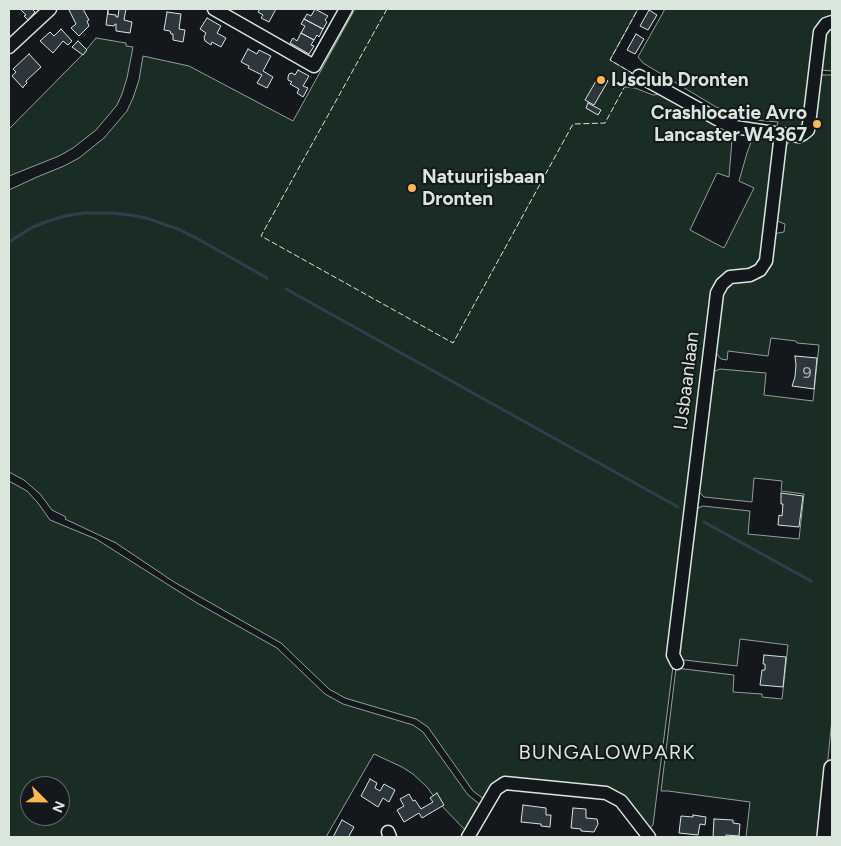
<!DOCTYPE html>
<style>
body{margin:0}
#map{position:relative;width:841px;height:846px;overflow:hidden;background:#14181c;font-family:Figtree,sans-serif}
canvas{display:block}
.frame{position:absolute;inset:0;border:10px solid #d8e6dc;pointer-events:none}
.north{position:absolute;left:20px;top:776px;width:50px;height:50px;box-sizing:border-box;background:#14181c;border:1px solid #626a69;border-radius:50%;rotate:113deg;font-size:14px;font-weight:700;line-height:20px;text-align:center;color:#d8e6dc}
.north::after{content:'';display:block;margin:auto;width:18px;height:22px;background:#ffb74d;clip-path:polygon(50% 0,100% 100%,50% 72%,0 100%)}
</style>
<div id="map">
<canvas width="841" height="846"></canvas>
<div class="frame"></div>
<div class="north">N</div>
</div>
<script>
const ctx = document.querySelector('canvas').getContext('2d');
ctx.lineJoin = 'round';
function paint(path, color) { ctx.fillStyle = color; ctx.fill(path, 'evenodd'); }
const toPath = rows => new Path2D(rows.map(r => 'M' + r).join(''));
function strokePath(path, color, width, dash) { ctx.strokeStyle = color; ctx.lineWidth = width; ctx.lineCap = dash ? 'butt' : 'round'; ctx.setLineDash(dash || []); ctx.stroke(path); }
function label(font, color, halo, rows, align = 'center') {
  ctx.font = font + ' Figtree,sans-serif'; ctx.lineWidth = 4; ctx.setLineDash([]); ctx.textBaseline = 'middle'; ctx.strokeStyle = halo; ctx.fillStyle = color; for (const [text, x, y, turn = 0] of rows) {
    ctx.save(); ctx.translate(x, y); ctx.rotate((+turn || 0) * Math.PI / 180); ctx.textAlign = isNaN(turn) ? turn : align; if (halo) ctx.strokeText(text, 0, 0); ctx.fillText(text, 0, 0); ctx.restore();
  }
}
const green = toPath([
 [355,9,638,9,610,60,632,73,625,87,635,88,653,95,660,94,728,129,732,140,729,177,717,173,690,230,724,248,754,188,739,181,747,153,754,134,769,137,772,139,773,147,761,259,756,267,727,274,716,280,717,281,673,666,653,825,649,829,629,802,615,790,592,787,499,778,485,800,473,791,428,727,416,719,345,698,329,689,281,643,174,582,116,543,65,519,66,517,52,510,40,494,24,480,9,472,9,190,37,177,64,166,79,158,104,138,127,111,133,98,139,80,143,56,189,66,293,121,355,9],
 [665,9,832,9,832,16,830,16,805,121,802,124,794,130,776,129,778,122,755,120,736,115,716,107,643,63,638,57,665,9],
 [832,29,832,71,820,70,822,43,827,32,832,29],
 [96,38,126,43,126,46,133,47,127,78,122,94,117,105,107,117,96,130,73,148,59,156,9,176,9,129,82,55,96,38],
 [823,75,832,75,832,719,820,837,746,837,750,802,668,791,661,791,676,668,734,675,733,692,762,694,762,697,782,699,788,645,740,639,737,666,684,660,679,656,696,512,698,508,703,506,750,511,748,534,799,539,804,494,781,491,782,481,754,478,752,502,704,497,699,492,714,373,715,371,720,369,766,373,764,395,813,401,819,345,797,343,796,341,771,338,768,356,728,351,727,360,721,359,716,353,723,293,728,286,735,282,753,280,760,278,765,274,770,265,774,236,778,233,784,232,785,224,777,221,784,147,791,141,806,139,809,138,812,134,819,78,823,75],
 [9,481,27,491,38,503,50,520,96,539,197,603,277,648,325,694,343,704,413,725,423,732,468,795,482,806,467,832,437,801,427,787,413,774,402,767,374,754,326,837,9,837,9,481],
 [30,786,60,786,60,816,30,816,30,786]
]);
paint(green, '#1a2d24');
strokePath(green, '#939e99', 1);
strokePath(toPath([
 [9,242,31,228,48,221,65,216,84,213,113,213,130,215,146,218,178,229,198,239,267,278],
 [286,289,678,507],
 [704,522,811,581]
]), '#2f3f4d', 3);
const building = toPath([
 [20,9,32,9,35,12,28,20,24,16,26,15,20,9],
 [72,9,83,9,89,20,87,21,89,26,79,36,71,28,76,24,69,10,72,9],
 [119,9,126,9,124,20,132,22,130,33,116,31,116,24,115,24,114,26,106,25,108,10,108,14,116,15,116,17,118,17,119,9],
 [260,9,276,9,269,22,261,18,263,15,258,12,260,9],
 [315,9,328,16,325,20,327,22,323,29,304,19,307,14,311,16,315,9],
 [649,10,657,15,648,30,640,26,649,10],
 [167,12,181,14,179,29,185,30,183,42,173,40,173,34,171,34,170,31,164,30,167,12],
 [207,18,221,26,217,33,226,38,221,47,212,42,211,45,205,41,204,37,206,33,200,29,207,18],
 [304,19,323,29,319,37,317,35,314,40,301,33,305,26,301,24,304,19],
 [61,29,72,41,68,45,63,41,53,53,40,41,50,32,54,36,61,29],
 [301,33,314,40,311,45,314,46,309,54,290,43,293,38,297,41,301,33],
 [636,34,644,39,635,54,627,50,636,34],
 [78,41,87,50,83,55,72,47,78,41],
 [248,49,257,54,259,50,271,56,263,71,273,77,267,88,257,83,262,75,248,68,249,66,241,62,248,49],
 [29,54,41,67,26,81,27,83,23,87,23,88,12,76,16,72,13,69,29,54],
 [298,70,309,76,303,86,308,88,303,97,297,93,299,89,290,84,292,82,288,80,288,77,289,74,292,73,295,75,298,70],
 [599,76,608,81,594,105,585,100,599,76],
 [588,103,601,110,598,115,586,108,588,103],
 [795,356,817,358,814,389,792,386,795,377,796,365,795,356],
 [781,493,803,496,799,527,778,525,779,515,782,516,783,504,781,504,781,493],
 [764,655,786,657,783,687,760,685,762,670,765,670,765,664,763,664,764,655],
 [370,779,377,783,375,788,380,791,384,784,395,790,389,802,383,798,378,807,361,796,370,779],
 [437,793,444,805,422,818,419,813,404,822,397,810,404,806,400,799,409,794,413,801,415,800,421,809,433,802,430,798,437,793],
 [523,805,546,808,546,815,551,815,550,827,541,826,541,824,521,822,523,805],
 [573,808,586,809,586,818,597,819,598,824,594,832,581,831,581,829,571,828,573,808],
 [693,815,706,817,705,825,700,824,698,835,679,833,681,816,693,817,693,815],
 [714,819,733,820,733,823,740,824,739,836,726,835,726,837,713,837,714,819],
 [342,820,354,827,349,836,351,837,333,837,342,820]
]);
paint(building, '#2c363c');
strokePath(building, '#d8e6dc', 1);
const minor = toPath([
 [214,9,314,66,346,9],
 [9,47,50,9],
 [639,76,726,124,735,127,781,134,799,136,803,134,808,130,809,124,820,32,826,24,832,22],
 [677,663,673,655,717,293,722,284,730,277,750,275,760,270,766,261,781,134],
 [388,832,390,837],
 [468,837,496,789,505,783,606,793,621,801,649,837]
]);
const major = toPath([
 [825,837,832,768]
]);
strokePath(minor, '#d8e6dc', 15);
strokePath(major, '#d8e6dc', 18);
strokePath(minor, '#14181c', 12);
strokePath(major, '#14181c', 15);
strokePath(toPath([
 [387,9,261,236,453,343,573,124,605,123,632,73,610,60,638,9]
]), '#d8e6dc', 1, [6, 2.5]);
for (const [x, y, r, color] of [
 [601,80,5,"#ffb74d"],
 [817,124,5,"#ffb74d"],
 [412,188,5,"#ffb74d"]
]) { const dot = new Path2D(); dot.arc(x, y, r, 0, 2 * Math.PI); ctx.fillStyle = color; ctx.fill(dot); strokePath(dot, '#14181c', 2); }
label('16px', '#adbab4', null, [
 ["9",807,373]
]);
label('bold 19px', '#d8e6dc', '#14181c', [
 ["IJsclub Dronten",611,80],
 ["Crashlocatie Avro",807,113,"right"],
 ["Lancaster W4367",807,135,"right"],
 ["Natuurijsbaan",422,177],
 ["Dronten",422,199]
], 'left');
label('19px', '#d8e6dc', '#14181c', [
 ["IJsbaanlaan",687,381,-83]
]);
ctx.letterSpacing = '1px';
label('20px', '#d8e6dc', '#14181c', [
 ["BUNGALOWPARK",607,753]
]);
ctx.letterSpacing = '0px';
</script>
